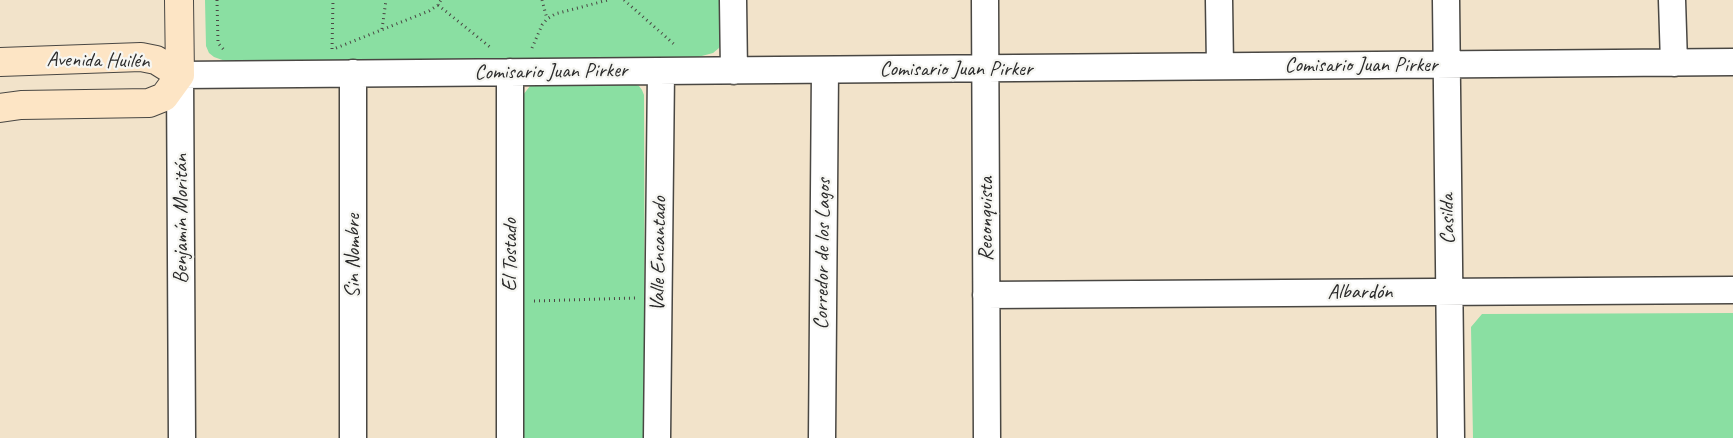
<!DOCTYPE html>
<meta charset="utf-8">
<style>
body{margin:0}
canvas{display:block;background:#f2e3ca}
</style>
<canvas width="1733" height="438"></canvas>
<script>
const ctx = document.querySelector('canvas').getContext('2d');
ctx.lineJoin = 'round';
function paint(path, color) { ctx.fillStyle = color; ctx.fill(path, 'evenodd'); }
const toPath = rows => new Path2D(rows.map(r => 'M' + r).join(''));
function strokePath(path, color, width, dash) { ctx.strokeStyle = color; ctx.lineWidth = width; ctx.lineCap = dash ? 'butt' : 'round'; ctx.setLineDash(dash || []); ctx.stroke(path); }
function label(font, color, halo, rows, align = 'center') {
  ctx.font = font + ' Caveat,sans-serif'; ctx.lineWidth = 4.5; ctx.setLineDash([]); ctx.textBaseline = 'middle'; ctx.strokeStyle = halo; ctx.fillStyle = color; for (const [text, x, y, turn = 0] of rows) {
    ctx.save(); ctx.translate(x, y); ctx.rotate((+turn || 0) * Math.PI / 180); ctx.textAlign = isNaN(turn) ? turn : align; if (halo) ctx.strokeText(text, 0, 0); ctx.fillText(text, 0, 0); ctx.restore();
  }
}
paint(toPath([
 [205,0,723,0,723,42,719,48,713,53,698,57,228,62,214,57,209,53,206,46],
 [536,84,633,84,639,86,642,90,644,95,645,438,522,438,523,95,530,86],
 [1733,313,1733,438,1473,438,1471,327,1482,314]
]), '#8adfa2');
const street = toPath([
 [733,0,734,71],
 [985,0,987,438],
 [1219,0,1220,66],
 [1446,0,1451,438],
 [1672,0,1674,63],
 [510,72,510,438],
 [986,295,1733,290],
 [182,438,180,75,1733,62],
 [353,438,353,73],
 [657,438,661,71],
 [822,438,825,70]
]);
const secondary = toPath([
 [179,0,180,75],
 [0,62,141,57,156,60,180,75],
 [0,108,21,105,149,103,164,97,180,75]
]);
strokePath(street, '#494743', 29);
strokePath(secondary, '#494743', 30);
strokePath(toPath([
 [217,0,218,43,224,50],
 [542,0,547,19],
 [624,0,675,45],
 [438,5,490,47],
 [382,29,386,0],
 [336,48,429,11,438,5,441,0],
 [532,48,542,25,547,19,555,14,608,0],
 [332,49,333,0],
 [534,301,635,298]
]), '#494743', 3, [1, 4]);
strokePath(street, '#fff', 26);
strokePath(secondary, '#fde5c5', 28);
label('21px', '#2b2b2b', '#f6f6f2', [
 ["Avenida Huilén",98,61,1],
 ["Comisario Juan Pirker",1361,65],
 ["Comisario Juan Pirker",956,69],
 ["Comisario Juan Pirker",551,72,-1],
 ["Benjamín Moritán",181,219,-90],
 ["Reconquista",986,219,-90],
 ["Casilda",1448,219,-91],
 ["Valle Encantado",659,254,-89],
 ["Corredor de los Lagos",823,254,-89],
 ["El Tostado",510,255,-90],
 ["Sin Nombre",353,256,-90],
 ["Albardón",1360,292]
]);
</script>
